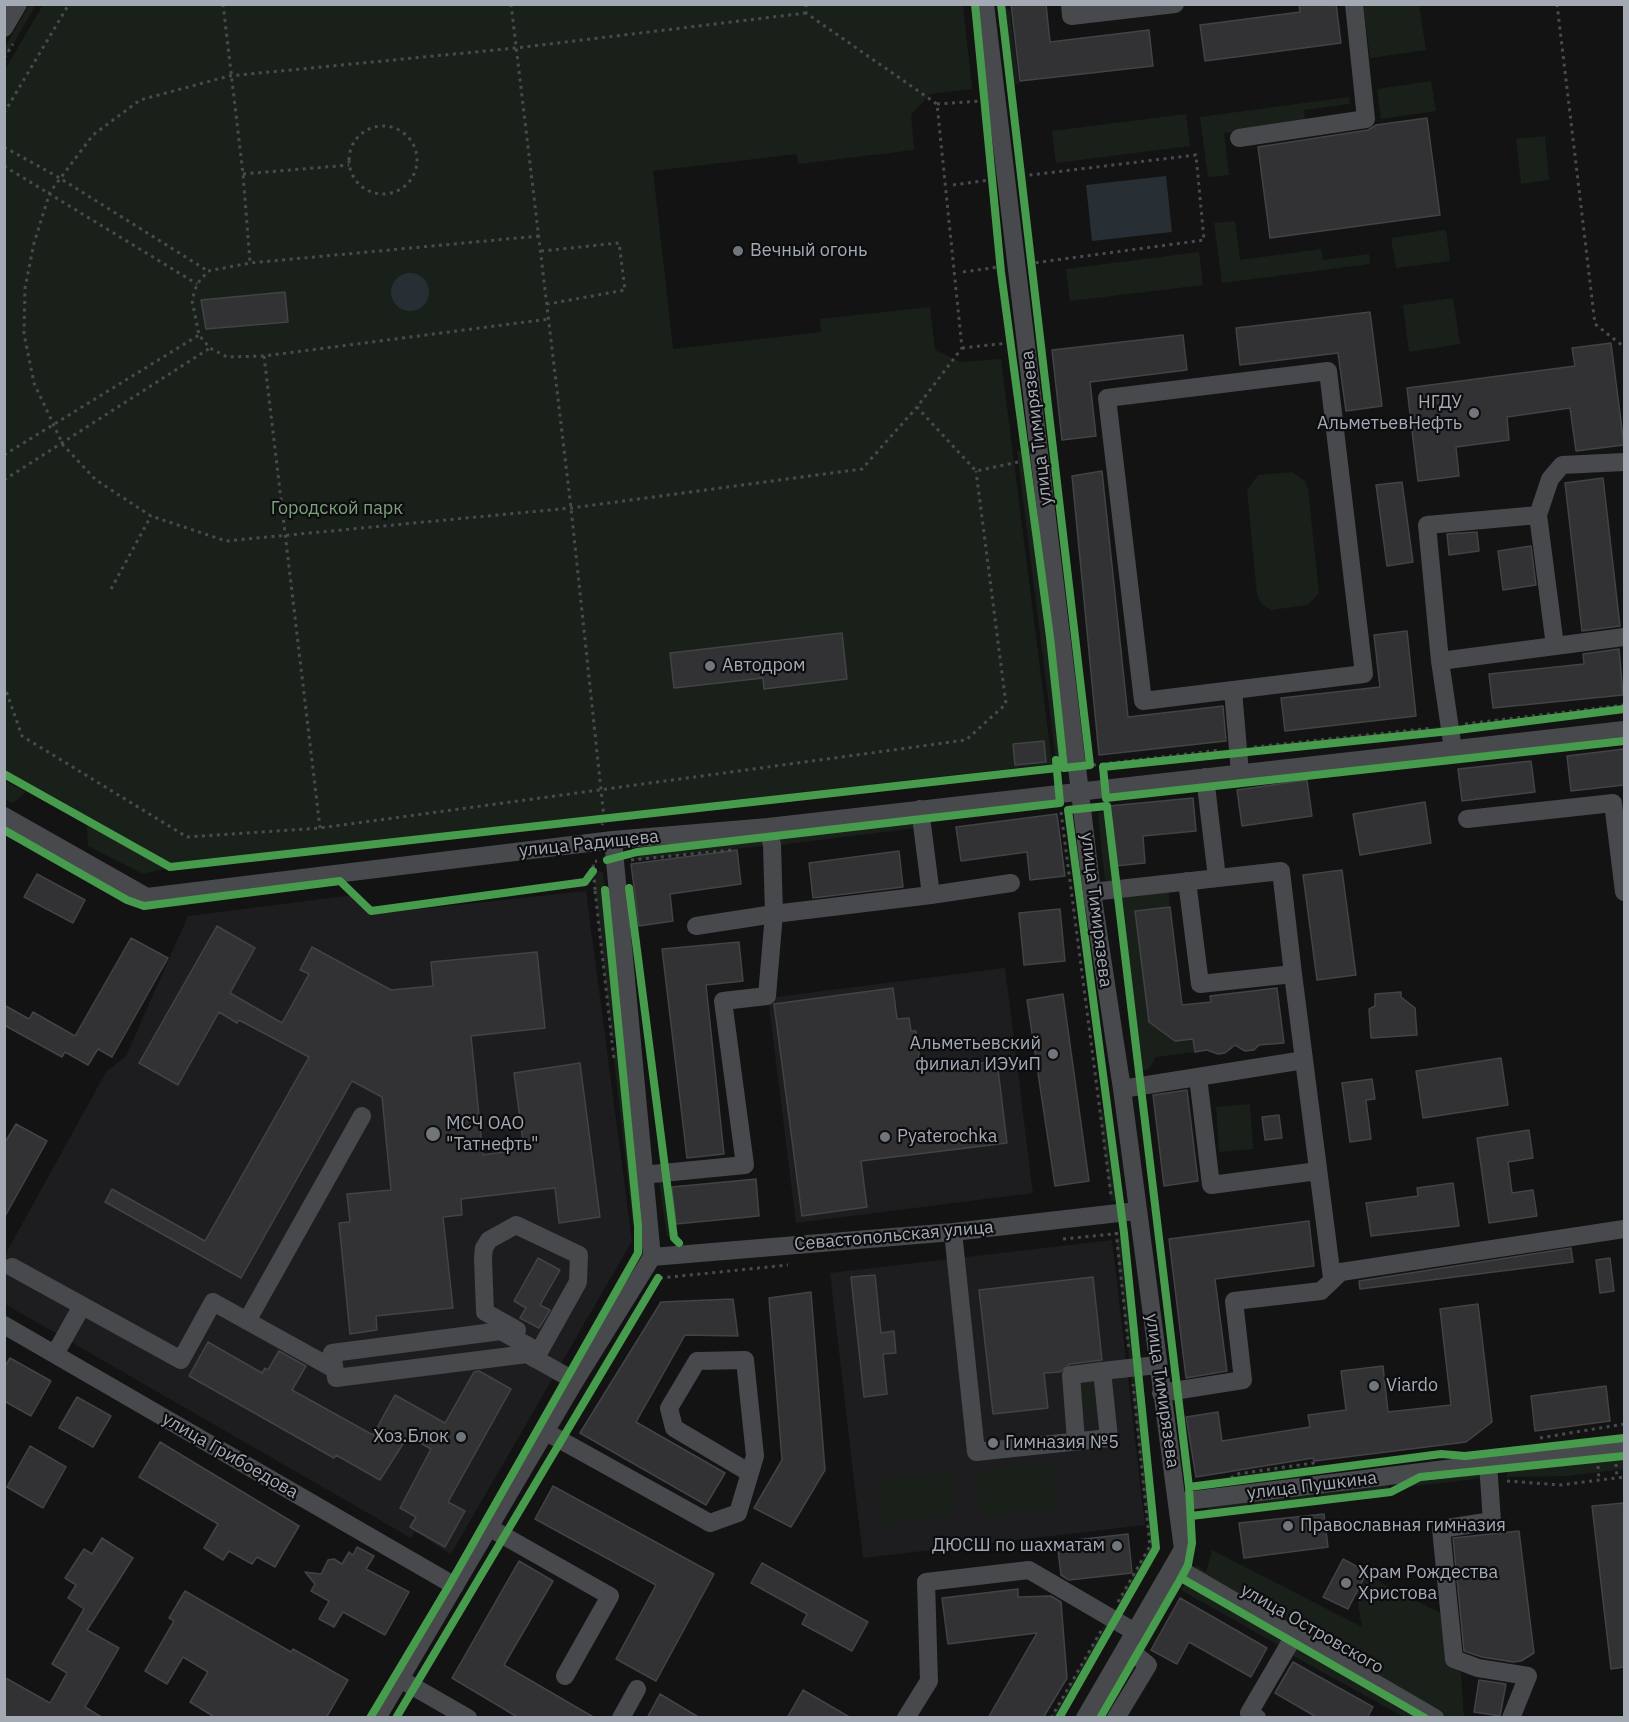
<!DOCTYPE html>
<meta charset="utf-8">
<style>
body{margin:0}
#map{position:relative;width:1629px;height:1722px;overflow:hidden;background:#131313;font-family:"IBM Plex Sans",sans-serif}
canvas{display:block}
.frame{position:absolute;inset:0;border:6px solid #a4aab4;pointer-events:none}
</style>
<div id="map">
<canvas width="1629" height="1722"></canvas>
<div class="frame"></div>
</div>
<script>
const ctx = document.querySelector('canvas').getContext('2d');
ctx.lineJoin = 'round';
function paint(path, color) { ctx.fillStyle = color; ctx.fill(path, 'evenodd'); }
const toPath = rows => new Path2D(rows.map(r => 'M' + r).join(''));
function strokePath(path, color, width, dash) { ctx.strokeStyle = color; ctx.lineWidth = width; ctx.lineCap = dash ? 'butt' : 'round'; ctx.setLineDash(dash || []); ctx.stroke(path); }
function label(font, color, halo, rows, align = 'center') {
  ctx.font = font + ' "IBM Plex Sans",sans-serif'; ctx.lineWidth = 4.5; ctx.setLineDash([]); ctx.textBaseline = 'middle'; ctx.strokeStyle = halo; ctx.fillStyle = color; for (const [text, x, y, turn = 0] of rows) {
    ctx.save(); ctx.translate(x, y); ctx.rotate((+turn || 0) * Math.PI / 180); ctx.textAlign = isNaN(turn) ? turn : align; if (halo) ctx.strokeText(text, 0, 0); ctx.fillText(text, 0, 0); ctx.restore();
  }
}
paint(toPath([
 [586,891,632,1241,451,1554,415,1532,411,1538,5,1304,5,1255,106,1072,126,1056,188,916,354,895,374,914],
 [1005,968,1033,1193,796,1223,768,998],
 [1112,1240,1145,1525,863,1558,830,1273]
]), '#1d1d1f');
paint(toPath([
 [29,5,36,5,5,58,5,47],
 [43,5,963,5,972,89,930,94,911,115,914,150,798,164,797,154,653,171,673,349,821,332,820,319,930,307,935,350,961,362,1001,359,1052,764,168,864,5,770,4,71],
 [1001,5,1010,11,1019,84,1010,86],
 [1363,5,1419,5,1426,50,1370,58],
 [1431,81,1436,111,1381,119,1377,89],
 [1349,97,1350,104,1304,110,1305,122,1224,133,1229,175,1208,177,1200,117],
 [1186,114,1190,146,1056,163,1052,131],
 [1545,136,1549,180,1521,184,1516,139],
 [1235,221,1240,260,1321,249,1323,260,1369,254,1370,264,1222,283,1214,223],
 [1446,230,1450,261,1396,268,1391,238],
 [1199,252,1203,285,1070,301,1066,269],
 [1453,298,1460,344,1409,352,1403,305],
 [1017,451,1025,451,1064,768,1057,768],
 [1292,472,1305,481,1308,489,1319,593,1308,605,1271,610,1262,604,1257,595,1247,490,1258,475],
 [1624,705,1624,709,1452,730,1452,726],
 [1447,726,1448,731,1240,752,1239,748],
 [1237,748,1237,753,1103,767,1102,764],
 [4,781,5,781,26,792,13,803,5,799],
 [1107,812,1115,885,1105,880,1098,813],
 [90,822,170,867,143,874,88,846,87,828],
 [913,822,917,828,779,845,782,837],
 [770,837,772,845,635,860,637,852],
 [57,846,147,897,127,900,46,854],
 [593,871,603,872,605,890,619,1036,612,1039],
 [1168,888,1170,907,1136,911,1149,1022,1175,1041,1193,1039,1195,1052,1156,1057,1149,1069,1138,1071,1116,896],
 [613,1051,621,1052,638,1226,633,1225],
 [1250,1104,1253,1149,1219,1152,1216,1107],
 [1108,1111,1119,1200,1111,1201,1100,1112],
 [666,1175,674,1238,667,1236,658,1176],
 [1116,1238,1125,1238,1156,1548,1124,1605,1118,1601,1150,1546],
 [1081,1378,1092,1380,1094,1409,1091,1412,1079,1410],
 [1624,1460,1624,1469,1567,1476,1506,1477,1508,1471],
 [1053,1462,1058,1507,981,1517,975,1472],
 [1310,1466,1314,1470,1235,1479,1238,1475],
 [952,1471,955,1515,881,1525,876,1480],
 [1484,1472,1484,1478,1407,1487,1422,1479],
 [1388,1481,1389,1489,1206,1511,1210,1503],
 [1212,1550,1362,1627,1356,1593,1366,1575,1440,1613,1451,1665,1461,1673,1464,1717,1438,1717,1197,1576,1195,1565,1206,1572],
 [1186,1581,1287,1639,1282,1647,1181,1590],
 [1109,1617,1115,1621,1059,1717,1051,1718],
 [1296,1644,1425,1717,1404,1717,1290,1654]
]), '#19201a');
paint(toPath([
 [1166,176,1172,232,1092,241,1086,185],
 '391 292a19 19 0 1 1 38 0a19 19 0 1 1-38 0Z'
]), '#272f34');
const building = toPath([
 [1011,4,1046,4,1050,42,1149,30,1153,66,1020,81,1011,4],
 [1299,4,1336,4,1341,43,1205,61,1200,25,1300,12,1299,4],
 [1427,118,1440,215,1270,238,1258,147,1368,130,1376,125,1427,118],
 [285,292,288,322,206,329,201,300,285,292],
 [1370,312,1382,406,1346,411,1338,353,1240,365,1236,328,1370,312],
 [1183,335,1187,370,1090,382,1096,436,1062,440,1052,350,1183,335],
 [1611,343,1624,445,1576,451,1570,408,1507,417,1509,440,1456,447,1459,476,1418,481,1407,388,1575,366,1572,348,1611,343],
 [1102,471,1128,717,1223,706,1226,741,1099,755,1072,476,1102,471],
 [1603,478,1620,626,1582,631,1565,483,1603,478],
 [1402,482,1413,562,1387,566,1376,485,1402,482],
 [1477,532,1479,551,1449,555,1447,534,1477,532],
 [1531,546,1536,585,1503,590,1498,551,1531,546],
 [1407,631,1416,716,1285,731,1281,698,1380,687,1374,635,1407,631],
 [842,633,847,679,764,689,763,678,674,688,670,653,842,633],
 [1619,649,1623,695,1493,708,1489,674,1584,664,1583,654,1619,649],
 [1044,741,1046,762,1015,765,1013,744,1044,741],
 [1624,749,1624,785,1571,791,1567,756,1624,749],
 [1531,761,1535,792,1462,801,1458,769,1531,761],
 [1307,780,1312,816,1242,826,1237,790,1307,780],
 [1193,798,1196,831,1143,836,1145,863,1115,866,1109,806,1193,798],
 [1425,802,1431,843,1360,855,1353,814,1425,802],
 [1057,814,1065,876,1030,880,1027,852,961,861,956,827,1057,814],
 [737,850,741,884,670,894,673,921,639,926,631,864,737,850],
 [899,851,903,887,813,898,809,863,899,851],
 [1342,870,1356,975,1317,980,1303,875,1342,870],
 [37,874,85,900,73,923,24,897,37,874],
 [1170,907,1182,1005,1211,1002,1210,996,1277,988,1284,1043,1259,1045,1254,1050,1245,1051,1235,1045,1225,1053,1218,1054,1207,1050,1195,1052,1193,1039,1175,1041,1149,1022,1135,911,1170,907],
 [1060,909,1065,961,1024,965,1019,913,1060,909],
 [217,926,255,948,230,993,282,1023,309,974,300,970,312,947,391,990,433,986,431,962,537,952,545,1028,471,1036,483,1155,524,1149,514,1073,580,1063,600,1217,559,1223,555,1188,461,1199,462,1215,443,1217,453,1308,376,1316,377,1330,350,1334,339,1223,350,1222,347,1194,391,1190,382,1097,352,1081,241,1278,105,1202,112,1189,205,1241,309,1057,239,1020,237,1023,219,1012,178,1085,139,1063,217,926],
 [131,938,168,958,112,1057,98,1049,88,1065,65,1052,62,1057,4,1025,4,1005,29,1019,33,1012,75,1036,131,938],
 [739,942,743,981,706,985,724,1154,687,1158,662,949,739,942],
 [893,988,897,1019,909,1018,911,1031,916,1031,921,1071,997,1061,1007,1143,861,1161,867,1207,802,1216,774,1004,893,988],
 [1401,992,1401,997,1415,1008,1417,1035,1371,1038,1369,1009,1375,1006,1375,994,1401,992],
 [1063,994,1089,1181,1055,1186,1027,1000,1063,994],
 [1501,1058,1508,1105,1423,1118,1416,1071,1501,1058],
 [1372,1079,1375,1099,1366,1100,1371,1139,1350,1142,1342,1083,1372,1079],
 [1187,1090,1198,1181,1164,1186,1153,1095,1187,1090],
 [1279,1115,1282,1138,1265,1140,1262,1117,1279,1115],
 [16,1124,47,1141,4,1218,4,1144,16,1124],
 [1529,1130,1533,1158,1508,1162,1512,1193,1533,1190,1537,1216,1489,1223,1477,1138,1529,1130],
 [756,1179,759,1216,676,1224,672,1187,756,1179],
 [1453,1183,1459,1226,1371,1236,1366,1203,1418,1196,1417,1188,1453,1183],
 [1309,1221,1314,1266,1215,1279,1227,1371,1186,1378,1169,1239,1309,1221],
 [1571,1248,1573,1262,1360,1289,1359,1281,1571,1248],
 [538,1258,560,1270,540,1305,550,1310,539,1328,520,1318,526,1308,514,1301,538,1258],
 [1610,1258,1614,1291,1600,1293,1596,1260,1610,1258],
 [875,1275,881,1333,894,1331,896,1353,883,1354,887,1394,864,1397,851,1277,875,1275],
 [1093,1277,1102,1360,1070,1364,1060,1372,1044,1373,1048,1408,993,1414,979,1290,1093,1277],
 [811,1292,825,1470,791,1527,754,1508,782,1460,769,1298,811,1292],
 [733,1299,738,1336,685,1335,636,1422,725,1473,706,1505,580,1433,661,1302,733,1299],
 [1478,1304,1492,1422,1466,1442,1314,1461,1313,1458,1196,1477,1186,1417,1218,1412,1222,1441,1310,1427,1308,1415,1346,1410,1341,1371,1383,1366,1388,1412,1451,1405,1440,1309,1478,1304],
 [208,1342,262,1373,265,1368,268,1370,279,1351,306,1366,292,1390,373,1435,395,1395,445,1423,474,1372,479,1371,511,1389,448,1502,465,1511,445,1547,410,1527,416,1517,400,1508,431,1449,408,1436,380,1480,336,1455,334,1458,189,1376,208,1342],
 [10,1358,51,1381,31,1416,4,1401,4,1368,10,1358],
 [1606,1386,1610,1421,1535,1431,1531,1396,1606,1386],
 [77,1397,111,1416,93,1447,59,1428,77,1397],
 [160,1442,299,1526,275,1567,257,1557,252,1564,229,1551,223,1560,204,1548,218,1524,139,1477,160,1442],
 [30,1446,66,1467,43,1508,7,1487,30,1446],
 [553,1486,714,1574,656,1681,616,1659,656,1585,535,1519,553,1486],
 [1624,1503,1624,1667,1611,1669,1592,1506,1624,1503],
 [1324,1514,1328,1547,1244,1558,1239,1523,1324,1514],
 [1519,1531,1534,1653,1521,1661,1513,1662,1482,1657,1464,1651,1453,1538,1519,1531],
 [1128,1534,1132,1573,1069,1580,1061,1575,1057,1542,1128,1534],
 [102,1538,133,1558,87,1630,119,1648,85,1707,103,1718,4,1718,4,1677,50,1703,67,1673,52,1664,84,1609,68,1598,76,1585,65,1578,84,1549,92,1554,102,1538],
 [357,1547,374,1556,366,1569,409,1592,385,1635,343,1612,334,1627,319,1619,329,1601,311,1591,315,1584,305,1572,321,1574,328,1560,334,1559,342,1564,349,1552,353,1555,357,1547],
 [1343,1559,1367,1572,1348,1609,1323,1597,1343,1559],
 [519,1561,553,1581,504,1665,595,1718,519,1718,452,1678,519,1561],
 [762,1563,868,1622,852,1651,802,1624,807,1614,751,1583,762,1563],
 [1018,1589,1018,1597,1051,1596,1061,1602,1067,1678,1043,1718,988,1718,1037,1633,948,1644,942,1598,1018,1589],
 [185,1591,291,1652,293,1649,348,1680,326,1718,216,1718,190,1702,208,1672,183,1657,167,1684,145,1671,174,1621,169,1618,185,1591],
 [1180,1598,1267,1648,1251,1677,1189,1642,1177,1664,1151,1650,1180,1598],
 [1293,1662,1373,1707,1367,1718,1318,1718,1275,1693,1293,1662],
 [1479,1680,1506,1684,1500,1716,1474,1712,1479,1680],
 [803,1690,851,1718,787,1718,803,1690],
 [660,1694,700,1718,647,1718,660,1694]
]);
paint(building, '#323234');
strokePath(building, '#424346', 1.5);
strokePath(toPath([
 [223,4,243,174,250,262],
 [511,4,571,508,604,818,602,825],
 [806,4,806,13,937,104,962,348,917,407,976,471,1018,462],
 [1557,4,1595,324,1624,347],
 [806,13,516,48,229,76,140,100,93,135,50,192,34,243,25,288,24,334,34,383,63,445,96,480,151,516,226,541,571,508,862,469,917,407],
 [4,58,13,44],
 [937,104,980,101],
 [4,113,69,4],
 '349 160a34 34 0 1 1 68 0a34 34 0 1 1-68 0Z',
 [4,147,58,177,208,271],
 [4,166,197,284],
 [243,174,349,165],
 [1022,176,1196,155,1204,240,1034,263],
 [953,185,990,180],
 [539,236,250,263,208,271,197,284,192,300,199,335,210,348,227,357,264,356,549,319],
 [541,251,619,243,625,290,548,304],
 [963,272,998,267],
 [962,348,1008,343],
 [264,356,320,828],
 [4,455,199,335],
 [4,480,210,348],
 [111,589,151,516],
 [4,685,22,736,187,837,320,828,966,740,1006,704,976,471],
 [1465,724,1624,705],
 [1254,747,1432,728],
 [1102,764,1220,750],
 [1093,765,1102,764,1103,767],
 [1061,812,1111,1195],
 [631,860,732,850],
 [595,890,593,862,597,861],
 [595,891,614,1059],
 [1116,1232,1129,1350],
 [1063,1239,1124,1233],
 [660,1278,788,1265],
 [1540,1438,1624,1424],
 [1616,1464,1617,1478],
 [1598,1466,1599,1480],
 [1231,1478,1237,1474,1313,1463,1317,1466],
 [1507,1481,1560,1485,1624,1477],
 [1118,1602,1150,1546,1133,1384],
 [1051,1718,1101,1631]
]), '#494a4e', 3, [3, 4.5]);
strokePath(toPath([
 [985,4,1092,892,1122,1089,1183,1549,1085,1718],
 [1070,4,1071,16,1175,4],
 [4,28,18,4],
 [1239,138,1366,119,1354,4],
 [1328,371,1364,674,1143,701,1107,398,1328,371],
 [1538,515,1555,646],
 [1440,661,1427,525,1538,515,1550,479,1562,465,1624,462],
 [1233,690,1240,773],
 [1453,749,1440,661,1624,637],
 [1205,777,1217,878],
 [4,816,147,897,613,840,768,827,1624,730],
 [1467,819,1613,803,1624,892],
 [1187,881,1200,984,1293,974,1332,1278],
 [1092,892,1281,871,1293,974],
 [931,895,1011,883],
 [696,926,774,914,931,895,920,809],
 [1198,1077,1211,1185,1318,1171],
 [1122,1089,1304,1060],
 [642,1175,745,1165,723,1001,767,996,774,914,772,845,768,827],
 [953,1232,976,1452,1109,1438,1102,1371,1157,1365],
 [652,1257,953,1232,1136,1211],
 [12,1267,181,1360,213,1302,334,1369],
 [247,1321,362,1116],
 [4,1325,455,1586],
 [517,1330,485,1312,483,1258,484,1248,489,1240,516,1225,579,1255,578,1282,535,1359],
 [539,1352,501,1331,332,1353,336,1378,527,1354,575,1381],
 [55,1354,82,1306],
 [1161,1393,1243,1380,1234,1301,1321,1291,1341,1272,1624,1229],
 [546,1432,710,1523,738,1513,755,1456,745,1360,697,1361,669,1408,674,1428,750,1473],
 [1076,1441,1071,1375,1102,1371],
 [1488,1464,1492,1521,1441,1529,1454,1659,1478,1668,1528,1676,1511,1718],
 [1178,1502,1624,1447],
 [490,1528,610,1596,565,1676],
 [1174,1566,1435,1718],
 [400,1679,468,1718],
 [377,1718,575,1381,652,1257,613,840],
 [621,1718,637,1689],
 [906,1718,929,1681,926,1582,1029,1570,1135,1632],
 [1116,1718,1148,1665,1126,1647],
 [1257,1718,1249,1713,1294,1636]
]), '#47494c', 18);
strokePath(toPath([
 [975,4,1001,272,1050,637,1064,768,1090,765,1001,4],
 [1624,709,1450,731,1103,767,1106,798,1624,741],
 [4,774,170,867,1057,768],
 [4,830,127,900,144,906,340,881,371,911,585,882,593,871],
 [607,860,637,852,1060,803,1056,760],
 [629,888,674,1238,679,1243],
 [1189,1487,1441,1454,1465,1456,1624,1438],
 [1191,1516,1391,1492,1420,1477,1624,1456],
 [1181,1578,1425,1718],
 [370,1718,450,1584,638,1253,638,1226,605,890],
 [396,1718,658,1278],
 [1059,1718,1156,1548,1124,1233,1068,810,1107,806,1189,1487,1192,1543,1188,1565,1181,1578,1100,1718]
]), '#469c4c', 8);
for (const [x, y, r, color] of [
 [738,251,6,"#71757c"],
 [1474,413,6,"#71757c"],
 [710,666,6,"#71757c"],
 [1053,1054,6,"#71757c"],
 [433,1134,8,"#71757c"],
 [885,1137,6,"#71757c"],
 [1374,1386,6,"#71757c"],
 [461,1437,6,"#71757c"],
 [993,1443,6,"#71757c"],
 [1288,1526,6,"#71757c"],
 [1117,1546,6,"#71757c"],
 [1346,1583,6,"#71757c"]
]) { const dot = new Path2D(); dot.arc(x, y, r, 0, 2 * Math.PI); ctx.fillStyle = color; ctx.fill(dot); strokePath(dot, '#0d0d0f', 2); }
label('18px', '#a4aab4', '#0d0d0f', [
 ["Вечный огонь",750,251],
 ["НГДУ",1462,403,"right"],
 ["АльметьевНефть",1462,424,"right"],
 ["Автодром",722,666],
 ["Альметьевский",1041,1044,"right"],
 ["филиал ИЭУиП",1041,1065,"right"],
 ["МСЧ ОАО",446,1124],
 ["\"Татнефть\"",446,1145],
 ["Pyaterochka",897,1137],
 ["Viardo",1386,1386],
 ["Хоз.Блок",449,1437,"right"],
 ["Гимназия №5",1005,1443],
 ["Православная гимназия",1300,1526],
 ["ДЮСШ по шахматам",1105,1546,"right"],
 ["Храм Рождества",1358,1573],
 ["Христова",1358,1594]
], 'left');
label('18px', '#a4aab4', '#0d0d0f', [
 ["улица Тимирязева",1037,428,-97],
 ["улица Радищева",589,844,-6],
 ["улица Тимирязева",1096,910,83],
 ["Севастопольская улица",894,1236,-5],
 ["улица Тимирязева",1162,1391,82],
 ["улица Грибоедова",230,1456,30],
 ["улица Пушкина",1312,1486,-7],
 ["улица Островского",1312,1629,30]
]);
label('18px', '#7ba07a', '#0d0d0f', [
 ["Городской парк",337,509]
]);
</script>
